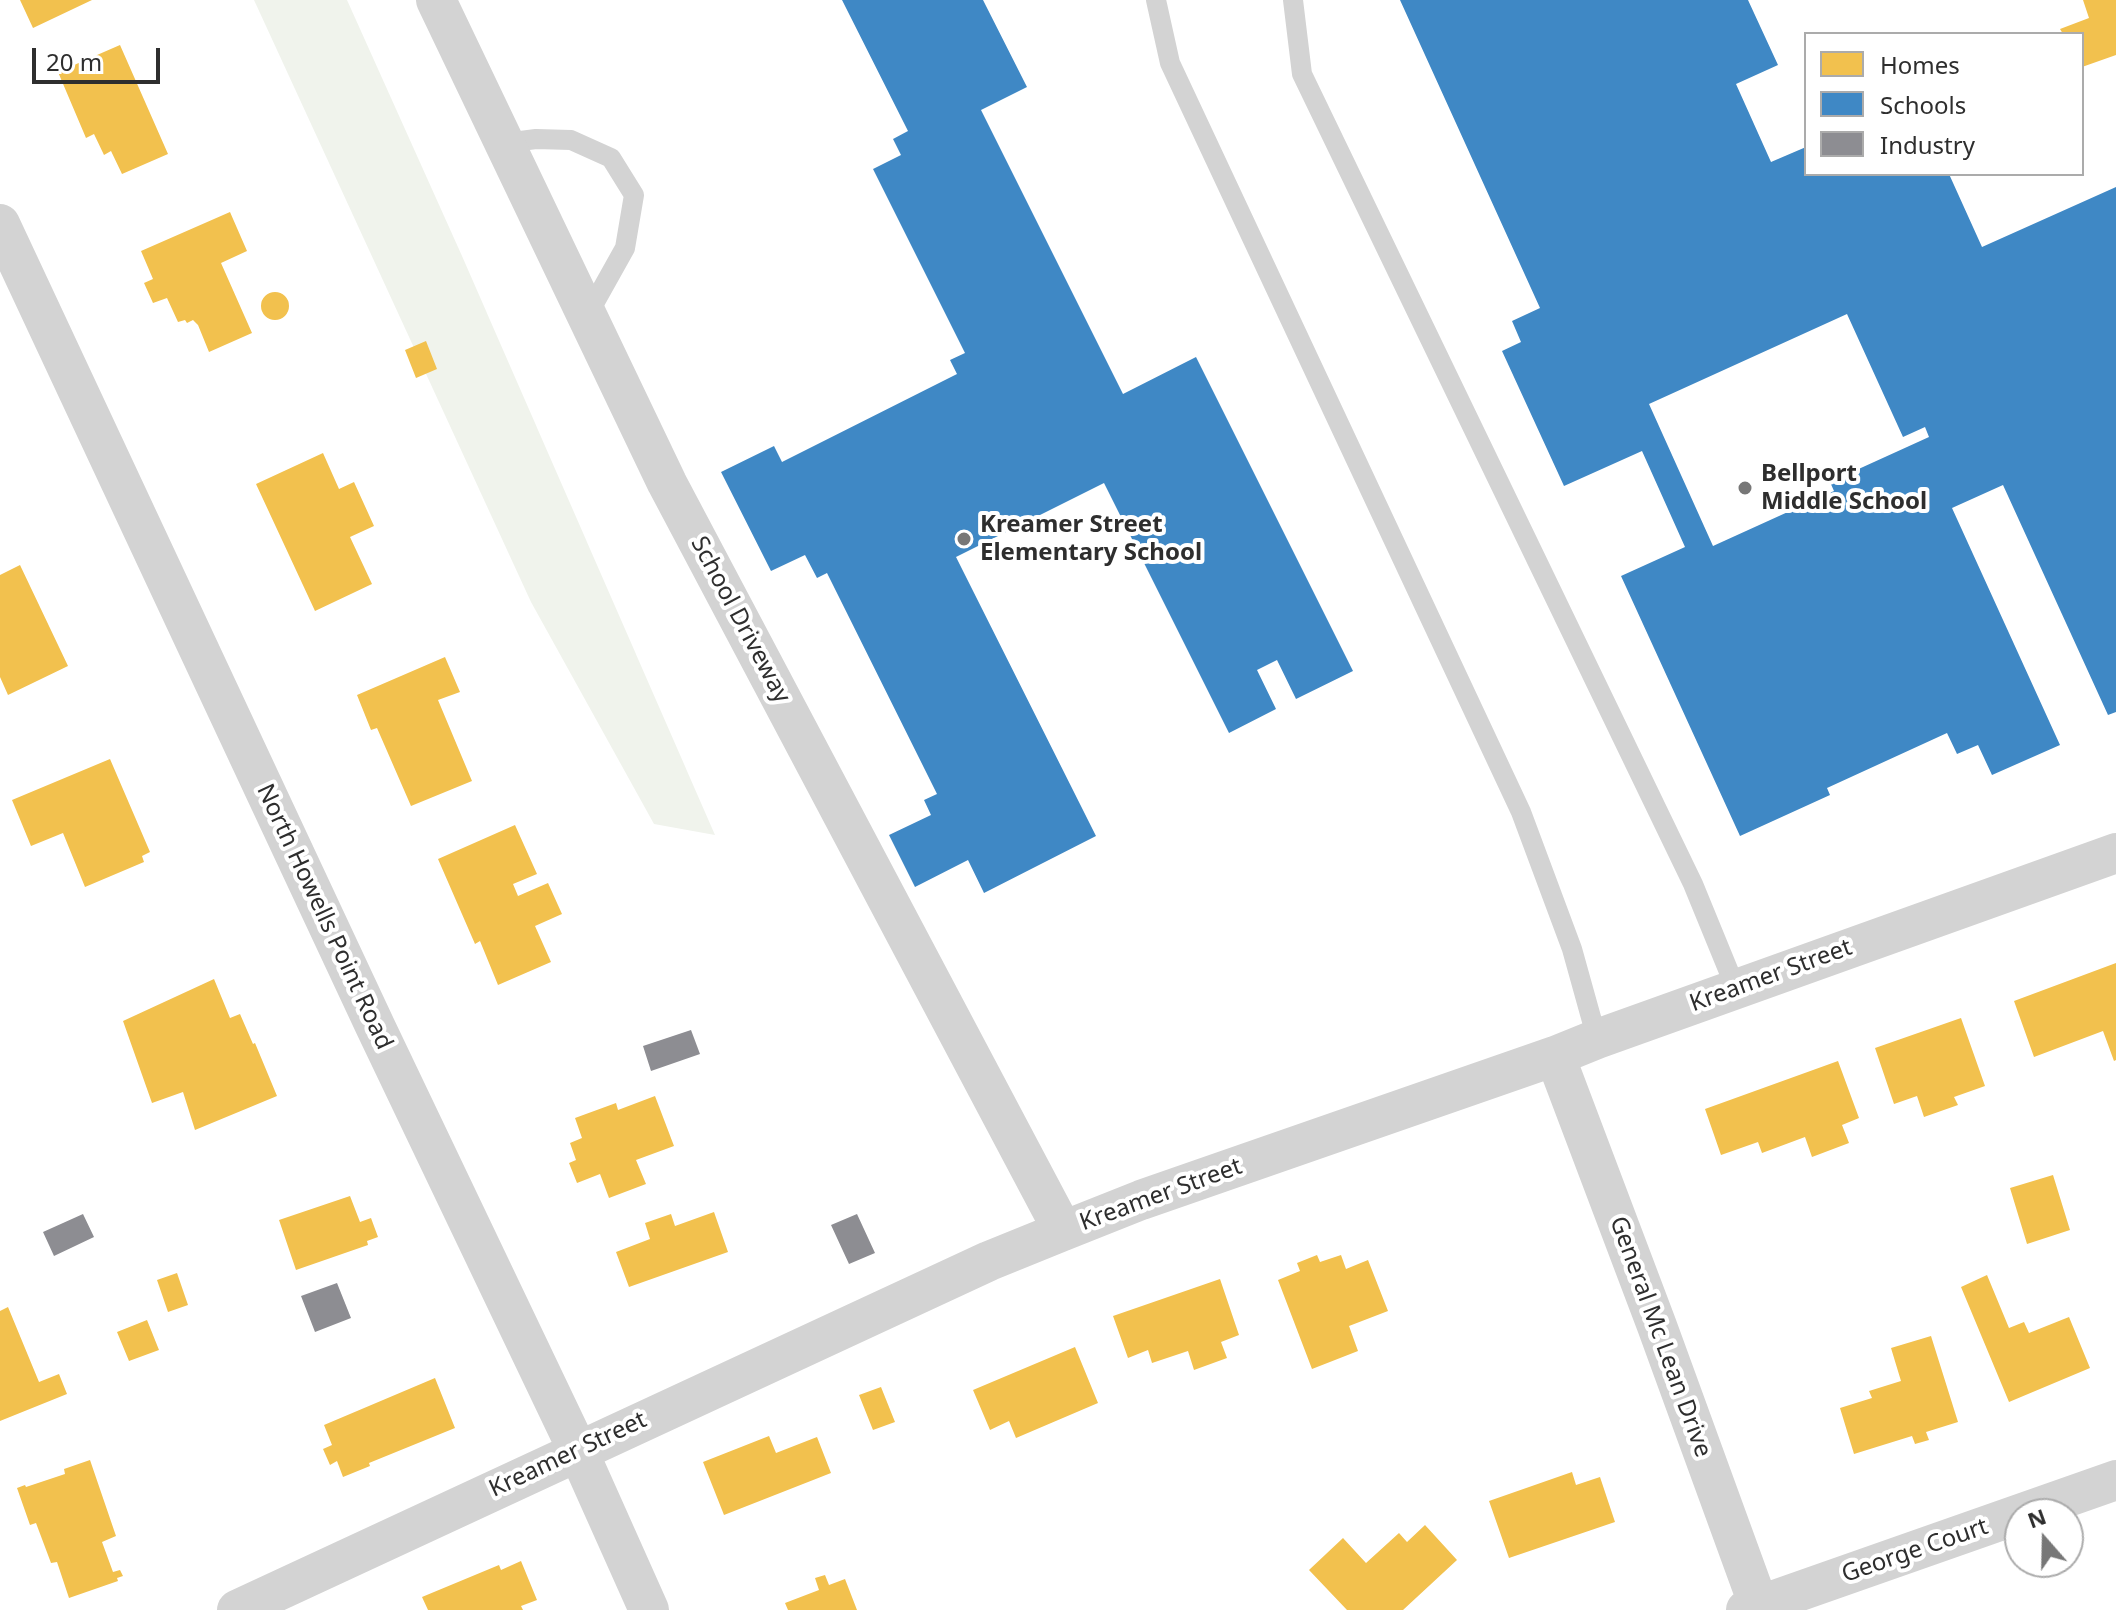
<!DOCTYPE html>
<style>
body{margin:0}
#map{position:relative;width:2116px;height:1610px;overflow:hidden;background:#fff;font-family:"Noto Sans",sans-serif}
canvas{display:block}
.legend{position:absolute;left:1804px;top:32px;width:280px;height:144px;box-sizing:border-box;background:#fff;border:2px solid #ababab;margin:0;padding:10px 14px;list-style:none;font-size:24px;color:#2e2e2e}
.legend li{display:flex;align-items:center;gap:16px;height:40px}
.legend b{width:40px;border:2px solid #ababab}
.north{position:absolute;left:2004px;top:1498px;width:80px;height:80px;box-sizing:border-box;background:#fff;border:2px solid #ababab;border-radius:50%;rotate:340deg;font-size:22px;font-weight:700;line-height:32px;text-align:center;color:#2e2e2e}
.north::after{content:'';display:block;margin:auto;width:28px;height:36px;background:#777;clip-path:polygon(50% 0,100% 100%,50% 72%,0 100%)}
.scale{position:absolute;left:32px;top:48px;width:128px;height:36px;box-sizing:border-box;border:4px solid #2e2e2e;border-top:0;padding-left:10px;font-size:24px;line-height:28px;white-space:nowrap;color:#2e2e2e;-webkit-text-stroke:6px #fff;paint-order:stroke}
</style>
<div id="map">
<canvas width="2116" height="1610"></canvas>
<ul class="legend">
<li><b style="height:22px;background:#f2c14e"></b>Homes</li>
<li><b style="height:22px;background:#3f88c5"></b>Schools</li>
<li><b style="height:22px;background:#8d8d92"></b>Industry</li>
</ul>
<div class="north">N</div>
<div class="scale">20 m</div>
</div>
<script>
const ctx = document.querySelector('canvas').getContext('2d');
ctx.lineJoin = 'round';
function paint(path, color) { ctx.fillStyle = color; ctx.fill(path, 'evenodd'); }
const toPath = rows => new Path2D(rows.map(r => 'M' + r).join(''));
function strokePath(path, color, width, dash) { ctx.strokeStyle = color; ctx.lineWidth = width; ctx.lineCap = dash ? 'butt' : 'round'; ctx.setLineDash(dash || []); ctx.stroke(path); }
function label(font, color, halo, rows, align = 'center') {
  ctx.font = font + ' "Noto Sans",sans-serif'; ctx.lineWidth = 8; ctx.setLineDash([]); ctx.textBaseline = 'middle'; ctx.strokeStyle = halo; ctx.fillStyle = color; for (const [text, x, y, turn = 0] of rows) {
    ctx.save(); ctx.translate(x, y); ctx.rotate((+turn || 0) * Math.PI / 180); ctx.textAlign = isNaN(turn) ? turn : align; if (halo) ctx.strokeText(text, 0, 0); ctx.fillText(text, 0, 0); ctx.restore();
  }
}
paint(toPath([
 [254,0,347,0,462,256,715,835,654,824,531,602]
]), '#f0f3ec');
paint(toPath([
 [20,0,92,0,33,28],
 [2083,0,2116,0,2116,55,2082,67,2082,34,2063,34,2060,29,2089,18],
 [120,45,168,154,122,174,111,151,104,155,94,134,86,138,58,72],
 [230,212,247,251,221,263,252,333,209,352,198,325,193,320,187,323,185,320,178,322,167,298,153,303,144,283,153,279,141,251],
 '261 306a14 14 0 1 1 28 0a14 14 0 1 1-28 0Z',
 [426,341,437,369,416,378,405,350],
 [323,453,339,489,354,482,374,526,350,537,372,584,315,611,256,484],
 [20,565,68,666,8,695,0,677,0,575],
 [445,657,460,692,438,700,472,781,411,806,377,728,371,730,357,695],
 [110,759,150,852,142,856,144,862,85,887,63,833,31,846,12,800],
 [515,825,537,874,513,884,518,896,548,883,562,914,535,926,551,962,498,985,480,941,475,944,438,859],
 [2116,963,2116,1060,2114,1061,2103,1031,2034,1057,2014,1001],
 [214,979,230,1018,240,1014,253,1044,255,1043,277,1096,195,1130,183,1092,152,1103,123,1021],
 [1961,1018,1985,1086,1954,1097,1958,1105,1924,1117,1917,1096,1894,1104,1875,1048],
 [1838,1061,1859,1118,1842,1125,1849,1143,1812,1157,1805,1137,1762,1153,1758,1142,1721,1155,1705,1109],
 [655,1096,674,1146,636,1160,646,1184,609,1198,600,1174,577,1183,569,1163,576,1160,570,1143,582,1138,575,1118,616,1103,618,1110],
 [2053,1175,2070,1230,2027,1244,2010,1188],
 [350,1196,360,1222,371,1218,378,1237,367,1241,368,1245,296,1270,279,1220],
 [714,1212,728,1252,629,1287,616,1252,650,1239,645,1223,671,1214,675,1226],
 [1317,1255,1320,1262,1341,1255,1346,1269,1368,1260,1388,1311,1349,1326,1358,1351,1312,1369,1278,1280,1300,1271,1297,1263],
 [177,1273,188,1305,168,1312,157,1280],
 [1987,1275,2009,1328,2024,1322,2029,1333,2069,1317,2090,1368,2009,1402,1961,1287],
 [1220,1279,1239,1335,1221,1342,1227,1358,1194,1370,1188,1351,1152,1363,1148,1350,1128,1358,1113,1316],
 [8,1307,39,1382,59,1374,67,1394,0,1421,0,1311],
 [147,1320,159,1350,129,1361,117,1332],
 [1931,1336,1958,1422,1926,1432,1929,1440,1915,1444,1912,1436,1854,1454,1840,1408,1872,1398,1869,1391,1901,1381,1891,1348],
 [1075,1347,1098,1403,1016,1438,1009,1421,990,1430,973,1390],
 [435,1378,455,1428,369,1463,370,1466,343,1477,337,1461,330,1465,323,1449,332,1445,324,1425],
 [881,1387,895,1422,873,1430,859,1395],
 [769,1436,776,1453,817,1437,831,1473,724,1515,703,1462],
 [90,1460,116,1536,102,1542,113,1572,120,1570,123,1576,117,1578,118,1581,69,1598,57,1562,51,1563,36,1523,30,1525,17,1488,25,1485,26,1487,65,1474,64,1469],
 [1572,1472,1576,1485,1600,1477,1615,1522,1509,1558,1489,1501],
 [1425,1525,1457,1560,1403,1610,1347,1610,1309,1570,1343,1538,1366,1563,1399,1533,1407,1542],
 [521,1561,537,1600,521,1606,523,1610,428,1610,422,1597,499,1565,501,1570],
 [825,1575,829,1585,845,1579,857,1610,788,1610,785,1603,819,1590,815,1578]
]), '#f2c14e');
paint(toPath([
 [842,0,983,0,1027,87,981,110,1123,394,1196,357,1353,671,1296,699,1277,660,1257,670,1276,709,1229,733,1104,483,956,557,1096,836,984,893,968,860,915,887,889,835,931,815,924,800,937,794,827,573,817,578,805,555,771,571,721,472,774,446,782,462,957,374,950,360,965,353,873,169,901,155,893,139,908,131],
 [1400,0,1748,0,1778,65,1736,84,1771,162,1806,147,1806,174,1949,174,1982,247,2116,187,2116,712,2108,715,2003,485,1952,508,2060,745,1992,775,1978,745,1957,754,1947,733,1827,788,1830,795,1740,836,1621,576,1685,547,1642,451,1564,486,1502,351,1521,342,1512,321,1540,308],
 [1847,314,1903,437,1925,427,1929,437,1830,482,1834,491,1713,546,1649,404]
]), '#3f88c5');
paint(toPath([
 [691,1030,700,1054,651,1071,643,1046],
 [83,1214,94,1237,54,1256,43,1232],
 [857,1214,875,1253,849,1264,831,1225],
 [337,1283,351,1318,315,1332,301,1296]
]), '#8d8d92');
strokePath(toPath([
 [1156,0,1170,63,1521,812,1572,949,1597,1039],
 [1293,0,1302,74,1693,884,1736,989],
 [505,143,536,139,571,140,611,158,634,195,625,248,587,316]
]), '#d3d3d3', 20);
strokePath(toPath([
 [436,0,667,483,1063,1231],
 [0,224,376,1028,578,1451,649,1610],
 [1555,1056,1657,1326,1759,1606],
 [237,1610,989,1261,1063,1231,1141,1200,1555,1056,1597,1039,2116,853],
 [1746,1610,2116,1480]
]), '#d3d3d3', 40);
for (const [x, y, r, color] of [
 [1745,488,8,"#777"],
 [964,539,8,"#777"]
]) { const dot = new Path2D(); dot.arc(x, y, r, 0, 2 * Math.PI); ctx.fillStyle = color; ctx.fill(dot); strokePath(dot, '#fff', 3); }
label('bold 24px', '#2e2e2e', '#fff', [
 ["Bellport",1761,474],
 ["Middle School",1761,502],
 ["Kreamer Street",980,525],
 ["Elementary School",980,553]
], 'left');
label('24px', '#2e2e2e', '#fff', [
 ["School Driveway",740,620,62],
 ["North Howells Point Road",324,917,65],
 ["Kreamer Street",1771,976,-20],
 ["Kreamer Street",1161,1195,-20],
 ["General Mc Lean Drive",1660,1337,70],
 ["Kreamer Street",568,1455,-25],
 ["George Court",1915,1551,-19]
]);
</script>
